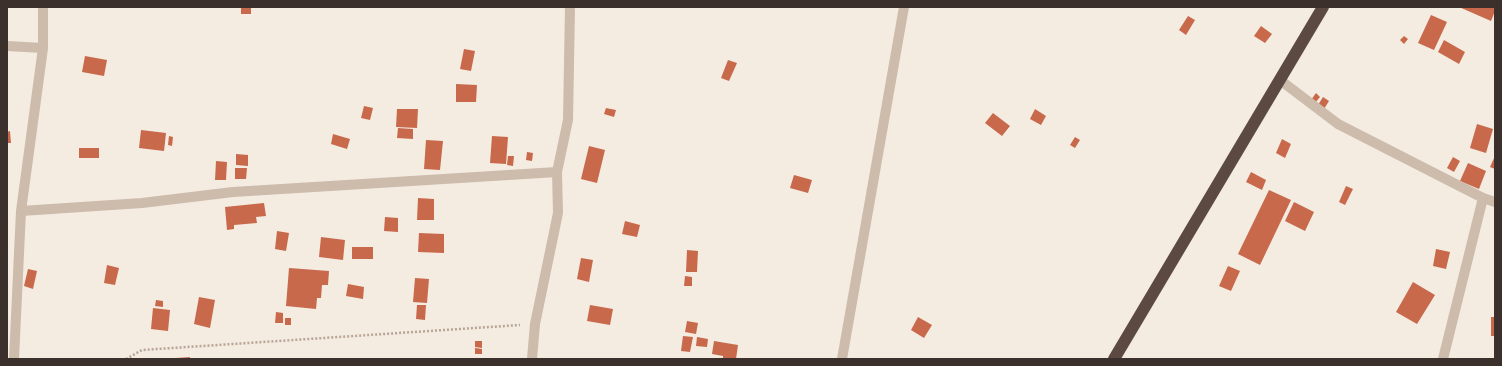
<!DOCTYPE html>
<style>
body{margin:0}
#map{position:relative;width:1502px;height:366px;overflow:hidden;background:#f4ebe1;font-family:"Varela Round",sans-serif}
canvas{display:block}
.frame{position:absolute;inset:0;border:8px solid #3b302b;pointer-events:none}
</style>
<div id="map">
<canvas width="1502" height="366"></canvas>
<div class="frame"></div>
</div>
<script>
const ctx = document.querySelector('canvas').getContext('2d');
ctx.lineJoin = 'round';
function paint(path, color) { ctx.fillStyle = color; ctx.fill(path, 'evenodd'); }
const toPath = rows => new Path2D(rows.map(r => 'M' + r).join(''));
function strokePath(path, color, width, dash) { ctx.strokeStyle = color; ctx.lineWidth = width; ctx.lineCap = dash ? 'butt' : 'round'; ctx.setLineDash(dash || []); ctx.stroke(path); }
paint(toPath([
 [241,7,251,7,251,14,241,14],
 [1459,7,1495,7,1495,11,1491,21],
 [1431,15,1447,22,1434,50,1418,43],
 [1188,16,1195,20,1186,35,1179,30],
 [1261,26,1272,34,1265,43,1254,36],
 [1404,36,1408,39,1404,44,1400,40],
 [1444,40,1465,52,1459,64,1438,52],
 [464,49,475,51,471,71,460,69],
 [85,56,107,60,104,76,82,72],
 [728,60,737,63,729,81,721,78],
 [456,84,477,85,476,102,456,102],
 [1316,93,1320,97,1315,103,1311,100],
 [1323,97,1329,101,1324,109,1318,105],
 [364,106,373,108,370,120,361,118],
 [606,108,616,110,614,117,604,114],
 [397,109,418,109,417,128,396,127],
 [1035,109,1046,116,1041,125,1030,119],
 [993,113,1010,126,1002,136,985,123],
 [1477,124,1493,129,1486,153,1470,148],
 [398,128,413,129,413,139,397,138],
 [141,130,166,133,164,151,139,148],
 [10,131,11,143,7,143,7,132],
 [333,134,350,139,347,149,331,144],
 [169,136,173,137,172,146,168,145],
 [492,136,508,137,506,164,490,163],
 [1075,137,1080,140,1075,148,1070,145],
 [1282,139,1291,144,1285,158,1276,153],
 [426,140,443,141,440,170,424,169],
 [589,146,605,150,597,183,581,179],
 [79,148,99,148,99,158,79,158],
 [527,152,533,153,532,161,526,160],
 [236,154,248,155,248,166,236,165],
 [508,156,514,156,513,166,507,165],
 [1495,156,1495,169,1490,167],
 [1453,157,1460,161,1454,172,1447,168],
 [216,161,227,162,226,180,215,180],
 [1468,163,1486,171,1479,189,1460,181],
 [235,168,247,168,246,179,235,179],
 [1251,172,1266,180,1262,190,1246,182],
 [794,175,812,180,808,193,790,188],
 [1346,186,1353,189,1345,205,1339,202],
 [1269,190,1291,200,1260,265,1238,254],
 [418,198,434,199,434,220,417,220],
 [1294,202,1314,212,1305,231,1285,221],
 [264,203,266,216,256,217,257,223,234,225,234,229,227,230,225,207],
 [385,217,398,218,398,232,384,231],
 [625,221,640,225,637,237,622,234],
 [277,231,289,233,286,251,275,249],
 [419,233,444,234,444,253,418,252],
 [321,237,345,240,343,260,319,257],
 [352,247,373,247,373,259,352,259],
 [1436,249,1450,252,1446,269,1433,266],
 [687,250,698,251,697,272,686,272],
 [581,258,593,260,589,282,577,279],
 [107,265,119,268,115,285,104,283],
 [1228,266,1240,271,1231,291,1219,286],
 [289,268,329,271,328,285,322,285,321,298,317,298,316,309,286,306],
 [28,269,37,271,33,289,24,286],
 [685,276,692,277,692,286,684,286],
 [415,278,429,279,427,303,413,302],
 [1413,282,1435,295,1417,324,1396,312],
 [348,284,364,287,363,299,346,296],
 [199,297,215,300,210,328,194,324],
 [156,300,163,301,163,307,155,306],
 [417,305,426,305,425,320,416,319],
 [590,305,613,309,610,325,587,321],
 [153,308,170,310,168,331,151,329],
 [276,312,283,313,283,323,275,323],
 [918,317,932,325,924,338,911,330],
 [1491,317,1495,317,1495,336,1491,336],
 [285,318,291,318,291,325,285,325],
 [687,321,698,323,696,334,685,332],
 [683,336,693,337,690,352,681,351],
 [697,337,708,339,707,347,696,346],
 [475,341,482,341,482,348,475,347],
 [714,341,738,345,736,359,723,359,723,356,712,354],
 [475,348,482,349,482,354,475,354],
 [190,357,190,359,176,359,176,358]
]), '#c8694b');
strokePath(toPath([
 [126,359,142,350,520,325]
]), '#b9a596', 2.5, [2, 2]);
strokePath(toPath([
 [7,46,43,48],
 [1280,80,1338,124,1483,198,1495,202],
 [21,211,142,203,233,192,557,172],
 [14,359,21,211,43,48,43,7],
 [532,359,535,324,558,213,557,172,568,120,570,7],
 [842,359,904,7],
 [1443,359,1483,198]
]), '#cdbbac', 10);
strokePath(toPath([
 [1114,359,1323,7]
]), '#5c4a42', 12);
</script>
